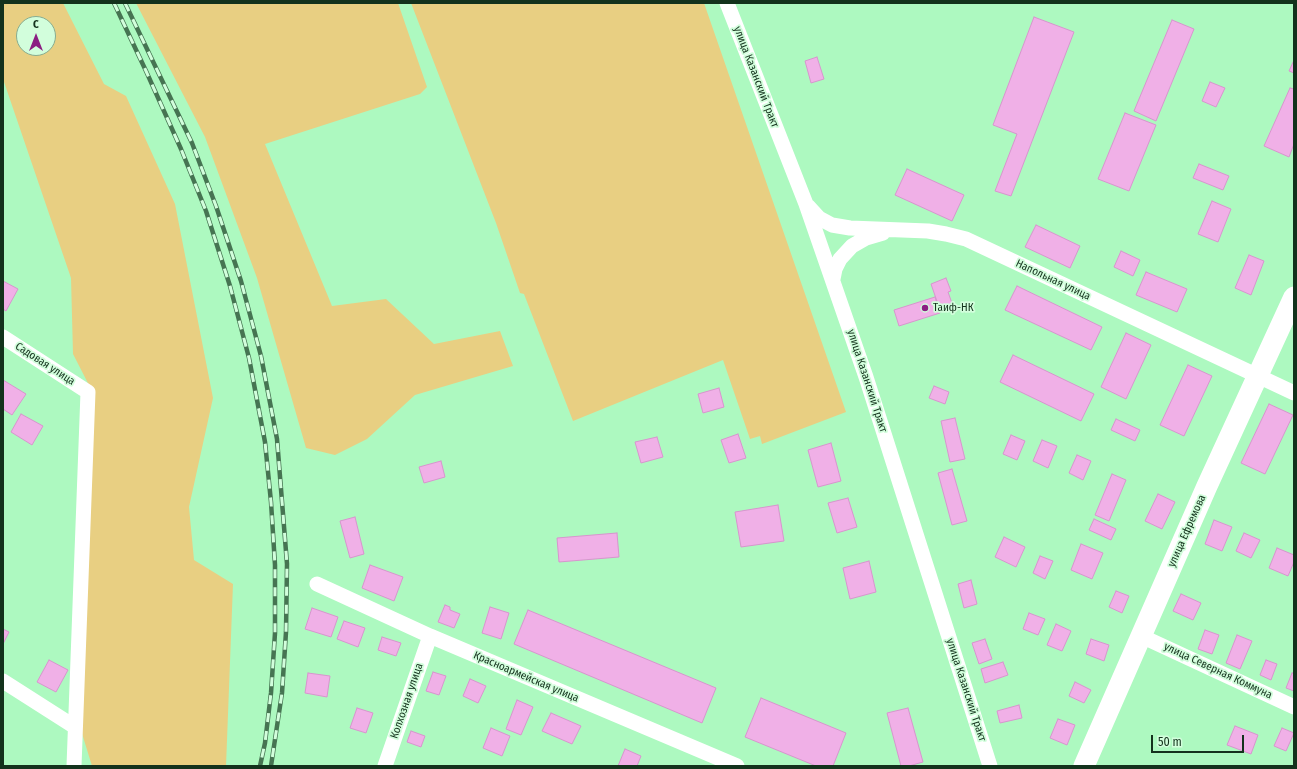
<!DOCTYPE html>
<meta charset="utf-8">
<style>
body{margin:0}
#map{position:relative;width:1297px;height:769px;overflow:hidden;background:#adf9c0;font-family:"Fira Sans Condensed",sans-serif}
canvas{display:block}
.frame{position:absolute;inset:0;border:4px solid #13321c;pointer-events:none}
.north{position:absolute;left:16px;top:16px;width:40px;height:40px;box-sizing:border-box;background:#d2fedc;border:1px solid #86ac8f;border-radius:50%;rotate:0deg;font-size:11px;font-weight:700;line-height:16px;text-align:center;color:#13321c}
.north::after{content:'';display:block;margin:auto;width:14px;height:18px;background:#8b1e82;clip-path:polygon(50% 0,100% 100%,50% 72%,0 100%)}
.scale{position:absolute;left:1151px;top:735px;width:93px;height:18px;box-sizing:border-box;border:2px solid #13321c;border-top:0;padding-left:5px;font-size:12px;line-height:14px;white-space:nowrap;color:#13321c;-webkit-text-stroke:3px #d2fedc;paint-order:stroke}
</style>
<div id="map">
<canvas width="1297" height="769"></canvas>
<div class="frame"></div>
<div class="north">С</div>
<div class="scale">50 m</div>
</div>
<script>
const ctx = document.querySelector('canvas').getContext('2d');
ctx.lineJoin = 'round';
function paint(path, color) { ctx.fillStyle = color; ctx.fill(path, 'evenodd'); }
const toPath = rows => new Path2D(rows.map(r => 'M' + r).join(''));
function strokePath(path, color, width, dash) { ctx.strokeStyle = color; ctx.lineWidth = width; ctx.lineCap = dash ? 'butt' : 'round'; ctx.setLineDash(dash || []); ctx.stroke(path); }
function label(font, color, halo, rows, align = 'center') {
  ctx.font = font + ' "Fira Sans Condensed",sans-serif'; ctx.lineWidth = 3.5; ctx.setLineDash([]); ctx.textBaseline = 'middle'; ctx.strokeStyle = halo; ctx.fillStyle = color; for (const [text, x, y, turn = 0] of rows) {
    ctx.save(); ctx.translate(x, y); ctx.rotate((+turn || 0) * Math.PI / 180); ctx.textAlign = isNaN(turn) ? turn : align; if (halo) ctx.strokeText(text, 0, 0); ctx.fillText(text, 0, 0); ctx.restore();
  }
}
paint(toPath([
 [3,3,63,3,104,84,126,96,175,204,213,398,189,507,194,560,233,584,226,766,92,766,80,727,93,393,73,354,71,278,3,79],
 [24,24,48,24,48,48,24,48],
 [136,3,398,3,427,87,420,94,265,144,332,306,386,299,434,344,500,331,513,366,415,395,367,439,335,455,306,448,257,278,205,137],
 [411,3,704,3,846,412,762,444,760,436,750,439,723,360,573,421,524,294,520,293,496,223]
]), '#e8cf82');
const building = toPath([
 [1034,17,1074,32,1011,196,995,191,1017,134,993,125,1034,17],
 [1172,20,1194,29,1156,121,1134,111,1172,20],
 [817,57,824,79,811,83,805,61,817,57],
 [1294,60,1294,73,1289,71,1294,60],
 [1210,82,1225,88,1216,107,1202,101,1210,82],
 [1290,88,1294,89,1294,144,1289,157,1264,146,1290,88],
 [1125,113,1156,125,1129,191,1098,179,1125,113],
 [1199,164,1229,176,1223,190,1193,178,1199,164],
 [907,169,964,195,952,221,895,195,907,169],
 [1212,201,1231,209,1218,242,1198,234,1212,201],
 [1036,225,1080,246,1070,268,1025,247,1036,225],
 [1121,251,1140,260,1133,276,1114,267,1121,251],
 [1249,255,1264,261,1251,295,1235,288,1249,255],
 [1146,272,1187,289,1177,312,1136,295,1146,272],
 [946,278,951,291,948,292,953,306,940,310,931,284,946,278],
 [3,281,18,289,6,311,3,309,3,281],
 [1017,286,1102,327,1091,350,1005,310,1017,286],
 [935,297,940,313,899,326,894,310,935,297],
 [1126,333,1151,345,1126,399,1101,387,1126,333],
 [1013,355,1094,394,1081,421,1000,382,1013,355],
 [1188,365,1212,376,1184,436,1160,425,1188,365],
 [3,380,26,394,12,415,3,409,3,380],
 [934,386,949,392,945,404,929,398,934,386],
 [719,388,724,407,703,413,698,394,719,388],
 [1269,404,1293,415,1265,474,1241,463,1269,404],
 [21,414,43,426,32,445,11,432,21,414],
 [955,418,965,459,950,462,941,421,955,418],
 [1116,419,1140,430,1135,441,1111,430,1116,419],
 [738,434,746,458,729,463,721,440,738,434],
 [1011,435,1025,441,1017,460,1003,454,1011,435],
 [657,437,663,457,641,463,635,442,657,437],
 [1042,440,1057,446,1048,468,1033,461,1042,440],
 [831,443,841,481,818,487,808,450,831,443],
 [1077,455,1091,461,1083,480,1069,473,1077,455],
 [441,461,445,477,424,483,419,467,441,461],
 [952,469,967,521,952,525,938,473,952,469],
 [1112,474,1126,480,1109,521,1095,515,1112,474],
 [1158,494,1175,502,1162,529,1145,521,1158,494],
 [848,498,857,527,837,533,828,503,848,498],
 [778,505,784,541,741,547,735,512,778,505],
 [355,517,364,554,350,558,340,521,355,517],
 [1094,519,1116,529,1111,540,1089,530,1094,519],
 [1214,520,1232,527,1222,551,1205,544,1214,520],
 [617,533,619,557,559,562,557,538,617,533],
 [1244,533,1260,540,1251,558,1236,551,1244,533],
 [1004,537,1025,547,1016,567,995,557,1004,537],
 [1081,544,1103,553,1092,579,1071,570,1081,544],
 [1277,548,1294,555,1294,562,1288,576,1269,568,1277,548],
 [1040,556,1053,561,1045,579,1033,573,1040,556],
 [869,561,876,592,850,599,843,568,869,561],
 [370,565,403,577,394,601,362,588,370,565],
 [971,580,977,604,964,608,958,584,971,580],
 [1116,591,1129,596,1122,613,1109,607,1116,591],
 [1181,594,1201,603,1193,620,1173,611,1181,594],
 [445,605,450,607,450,610,460,614,454,628,438,622,445,605],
 [490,607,509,613,501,639,482,633,490,607],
 [312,608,338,617,331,637,305,629,312,608],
 [528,610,716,688,702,723,514,644,528,610],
 [1029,613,1045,619,1038,635,1023,629,1029,613],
 [344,621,365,628,358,647,337,639,344,621],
 [1056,624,1071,631,1062,651,1047,645,1056,624],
 [3,629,9,632,3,644,3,629],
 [1205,630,1219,635,1212,654,1198,649,1205,630],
 [1237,635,1252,641,1240,669,1226,663,1237,635],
 [382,637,401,643,396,656,378,650,382,637],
 [985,639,992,659,979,664,972,643,985,639],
 [1091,639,1109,645,1104,661,1086,654,1091,639],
 [49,660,68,670,56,692,37,682,49,660],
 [1266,660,1277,664,1271,680,1260,675,1266,660],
 [1003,662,1008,675,985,683,981,669,1003,662],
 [433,672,446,676,439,695,426,691,433,672],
 [308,673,330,676,327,697,305,693,308,673],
 [1292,673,1294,673,1294,691,1286,688,1292,673],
 [470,679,486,686,478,703,463,696,470,679],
 [1075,682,1091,690,1084,703,1069,696,1075,682],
 [761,698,846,733,833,766,816,766,745,737,761,698],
 [517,700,533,707,521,735,506,729,517,700],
 [1019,705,1022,718,1000,723,997,711,1019,705],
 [357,708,373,713,366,733,350,728,357,708],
 [908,708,923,762,909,766,901,766,887,713,908,708],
 [551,713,581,726,572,744,542,731,551,713],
 [1058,719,1075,725,1067,745,1050,738,1058,719],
 [1235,726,1258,735,1251,754,1227,745,1235,726],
 [491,728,510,736,502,756,483,748,491,728],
 [1282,728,1294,733,1286,751,1274,746,1282,728],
 [411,731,425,736,421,747,407,742,411,731],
 [625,749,641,756,637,766,618,766,625,749]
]);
paint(building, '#f0b0e7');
strokePath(building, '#d795cd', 1);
strokePath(toPath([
 [727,3,806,204,866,377,990,766],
 [808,206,819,218,832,225,850,228,928,231,946,234,966,239,1294,393],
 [833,279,835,269,840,259,852,246,866,238,883,233],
 [3,337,88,392,74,766],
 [317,584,430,636,737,766],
 [1141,636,1294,707],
 [3,681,75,727],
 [385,766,430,636]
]), '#fff', 15);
strokePath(toPath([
 [1084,766,1207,486,1294,297]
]), '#fff', 21);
const rail = toPath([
 [114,3,146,71,181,149,206,211,230,286,249,358,265,442,271,502,275,565,275,633,271,693,265,743,260,766],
 [125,3,192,143,216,206,241,281,261,356,277,439,287,564,286,632,282,693,271,766]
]);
strokePath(rail, '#467452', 4.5);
strokePath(rail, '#d2fedc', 3, [9]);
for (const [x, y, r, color] of [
 [925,308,4,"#8b1e82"]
]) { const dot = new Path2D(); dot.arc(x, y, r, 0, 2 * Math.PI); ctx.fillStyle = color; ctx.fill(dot); strokePath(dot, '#d2fedc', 1.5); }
label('11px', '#13321c', '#d2fedc', [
 ["улица Казанский Тракт",756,77,69],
 ["Напольная улица",1053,280,25],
 ["Садовая улица",45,364,33],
 ["улица Казанский Тракт",867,381,72],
 ["улица Ефремова",1187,531,-66],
 ["улица Северная Коммуна",1218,671,25],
 ["Красноармейская улица",526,677,23],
 ["улица Казанский Тракт",966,690,72],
 ["Колхозная улица",407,701,-71]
]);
label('11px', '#13321c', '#d2fedc', [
 ["Таиф-НК",933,308]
], 'left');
</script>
